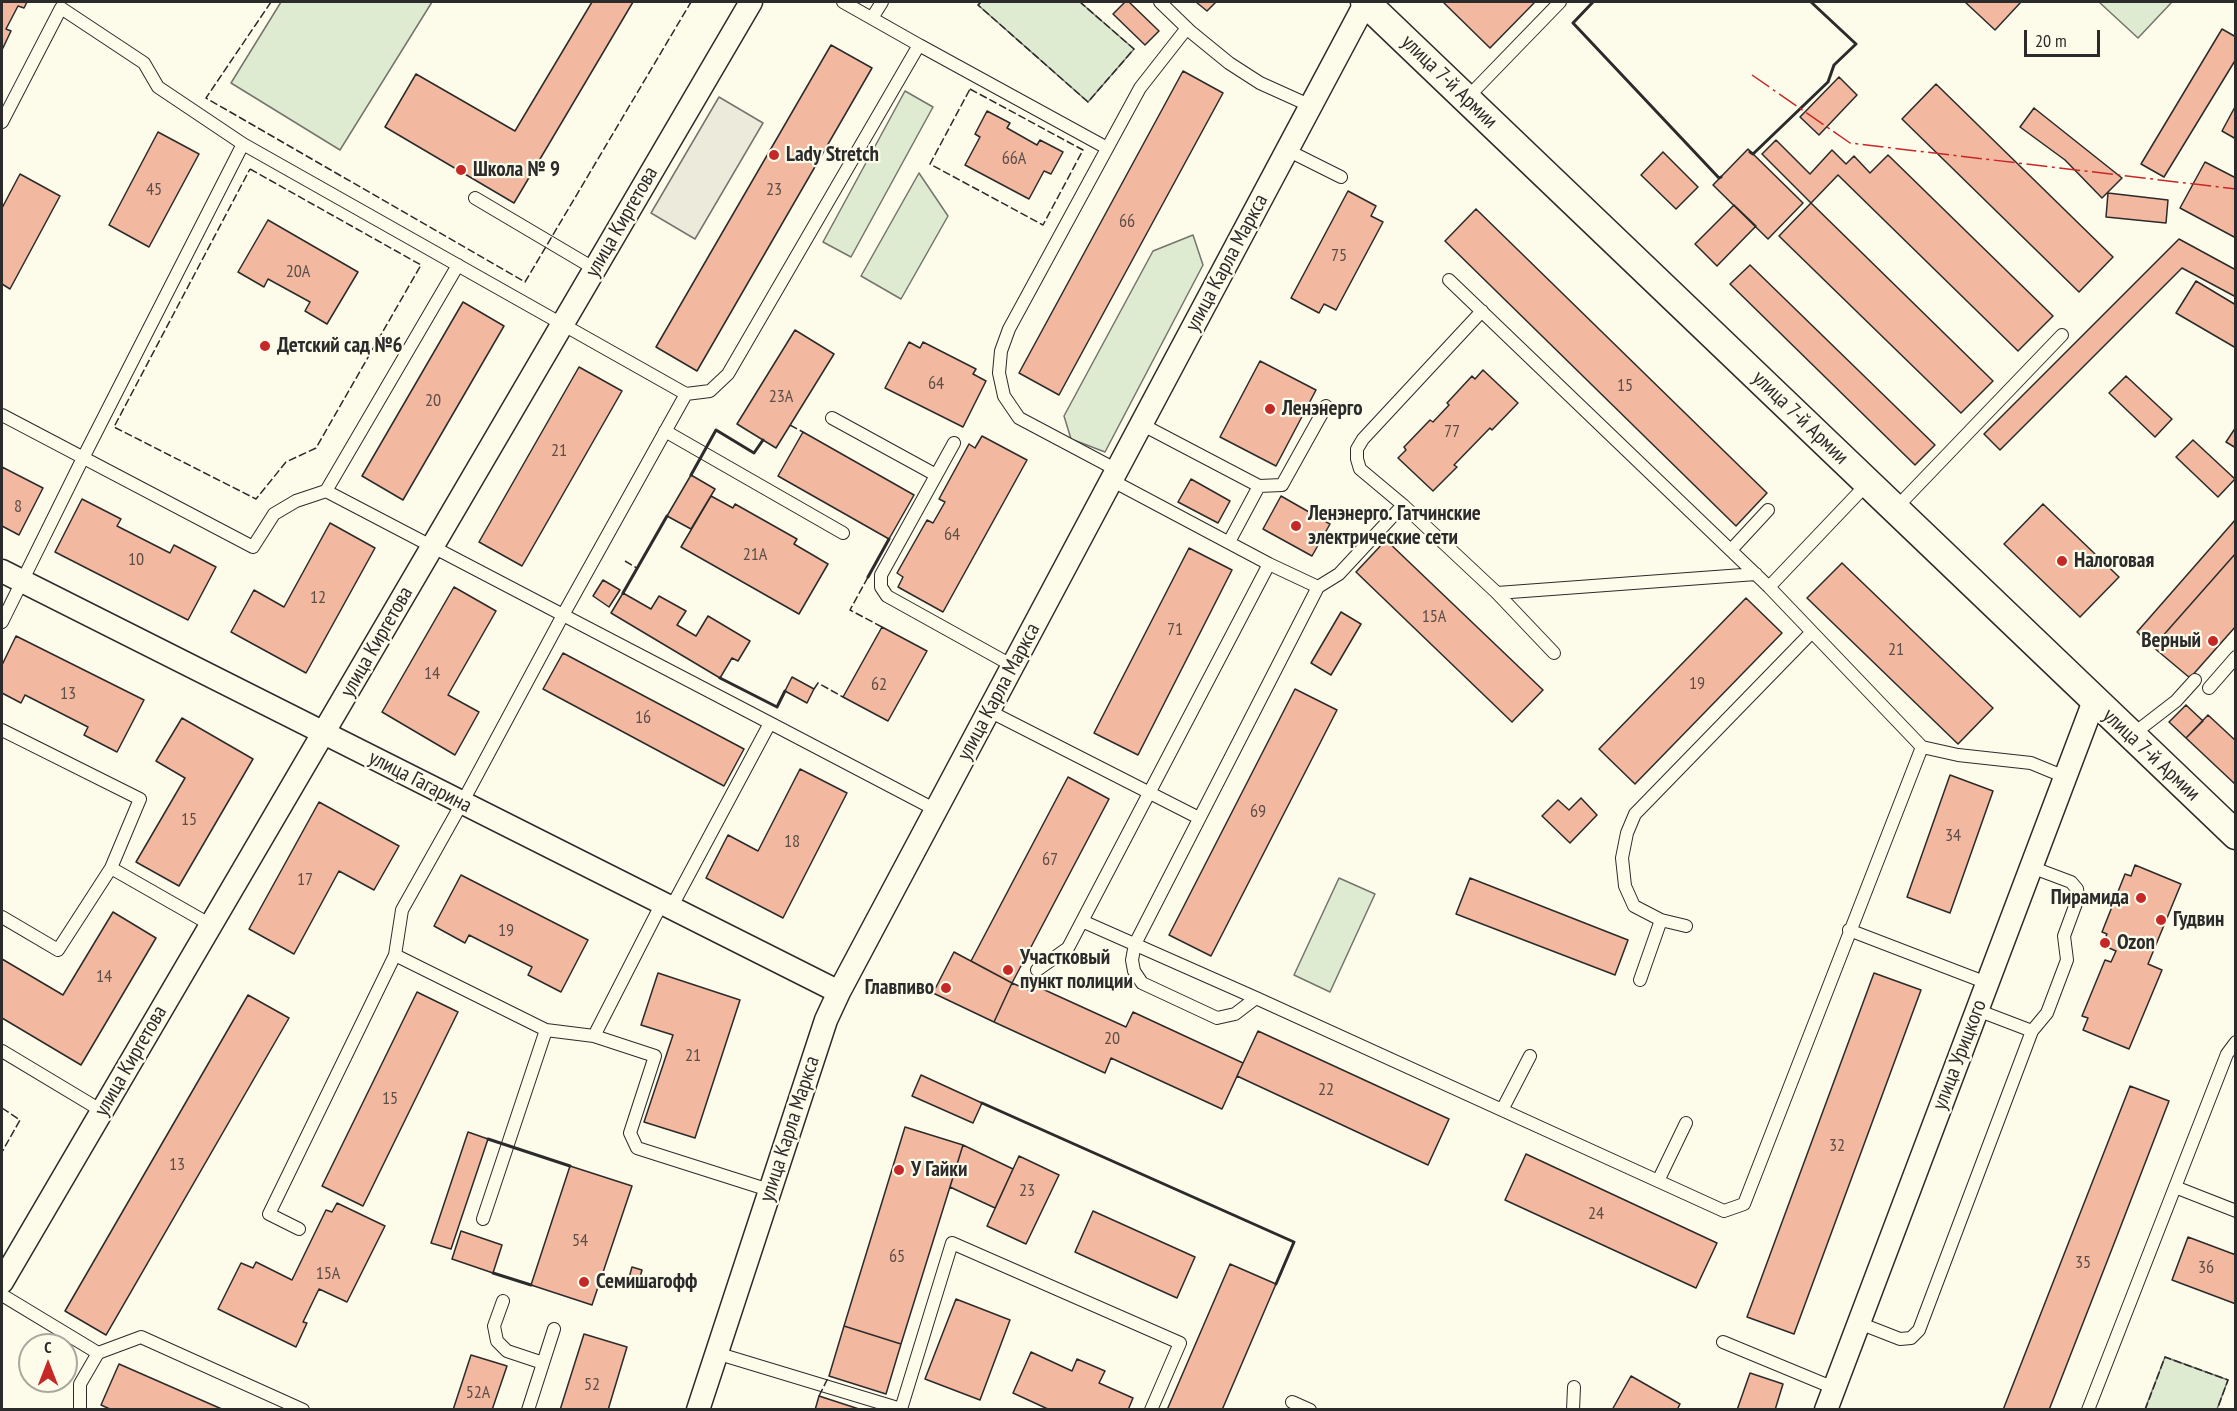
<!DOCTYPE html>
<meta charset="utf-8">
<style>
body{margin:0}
#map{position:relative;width:2237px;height:1411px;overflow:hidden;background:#fdfbea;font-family:"PT Sans Narrow",sans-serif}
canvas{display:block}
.frame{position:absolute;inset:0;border:3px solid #2b2b2b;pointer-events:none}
.north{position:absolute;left:18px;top:1333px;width:60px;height:60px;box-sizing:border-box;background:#fdfbea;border:2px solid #a9a89e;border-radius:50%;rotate:0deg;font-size:16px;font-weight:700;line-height:24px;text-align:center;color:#2b2b2b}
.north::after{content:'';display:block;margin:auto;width:21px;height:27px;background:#c62828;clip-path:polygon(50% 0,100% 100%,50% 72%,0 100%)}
.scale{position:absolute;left:2024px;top:30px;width:76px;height:27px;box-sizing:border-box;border:3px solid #2b2b2b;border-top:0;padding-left:8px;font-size:18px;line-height:21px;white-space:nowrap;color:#2b2b2b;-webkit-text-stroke:4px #fdfbea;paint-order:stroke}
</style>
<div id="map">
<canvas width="2237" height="1411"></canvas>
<div class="frame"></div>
<div class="north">С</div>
<div class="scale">20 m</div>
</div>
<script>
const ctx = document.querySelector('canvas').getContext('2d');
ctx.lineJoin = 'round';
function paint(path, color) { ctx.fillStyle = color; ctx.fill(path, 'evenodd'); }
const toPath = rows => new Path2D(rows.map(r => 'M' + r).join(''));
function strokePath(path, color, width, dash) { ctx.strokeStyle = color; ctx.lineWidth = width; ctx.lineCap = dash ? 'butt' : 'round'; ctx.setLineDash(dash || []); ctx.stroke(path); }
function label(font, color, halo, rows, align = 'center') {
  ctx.font = font + ' "PT Sans Narrow",sans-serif'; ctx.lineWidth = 4.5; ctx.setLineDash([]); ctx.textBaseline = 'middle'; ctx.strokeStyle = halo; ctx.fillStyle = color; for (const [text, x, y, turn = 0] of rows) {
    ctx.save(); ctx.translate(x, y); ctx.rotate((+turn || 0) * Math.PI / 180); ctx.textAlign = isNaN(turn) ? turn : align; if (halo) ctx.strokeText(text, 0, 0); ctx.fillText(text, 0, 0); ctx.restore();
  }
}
const green = toPath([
 [281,2,432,2,340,150,231,83,281,2],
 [981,2,1080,2,1134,49,1088,102,978,5,981,2],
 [2099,2,2172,2,2138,38,2099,2],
 [905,91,933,107,851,257,823,242,905,91],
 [919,173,948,216,901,299,861,276,919,173],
 [1193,235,1203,265,1105,452,1071,439,1064,416,1153,251,1193,235],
 [1339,878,1375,894,1330,992,1294,975,1339,878],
 [2165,1357,2228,1380,2217,1409,2145,1409,2165,1357]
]);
paint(green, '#deebd1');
strokePath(green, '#74746e', 1.5);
const parking = toPath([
 [719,97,763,123,695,239,651,213,719,97]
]);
paint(parking, '#eceadb');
strokePath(parking, '#74746e', 1.5);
const building = toPath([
 [2,2,27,2,24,8,18,6,6,29,11,31,2,50,2,2],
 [592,2,633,2,514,203,385,127,416,74,515,131,592,2],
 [1125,2,1129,2,1159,31,1145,45,1113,14,1125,2],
 [1196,2,1216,2,1207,11,1196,2],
 [1443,2,1533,2,1534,3,1490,48,1443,2],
 [1965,2,2021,2,1995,30,1965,2],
 [2222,29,2236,37,2236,59,2164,177,2141,164,2222,29],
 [831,45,872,68,697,371,656,347,831,45],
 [1183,71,1223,93,1059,395,1019,373,1183,71],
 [1839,77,1857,95,1819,135,1800,117,1839,77],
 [1936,84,2113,257,2079,292,1902,119,1936,84],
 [2236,105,2236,139,2222,131,2236,105],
 [2034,108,2122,178,2102,198,2065,160,2020,127,2034,108],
 [987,111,1010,123,1007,128,1037,145,1040,140,1063,152,1051,174,1044,171,1029,199,965,165,980,137,975,134,987,111],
 [158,132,199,154,149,247,109,225,158,132],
 [1776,140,1810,174,1832,150,1846,164,1854,156,1870,173,1888,155,2053,316,2018,351,1838,175,1811,203,1762,154,1776,140],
 [1748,149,1803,203,1768,239,1713,185,1748,149],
 [1663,152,1698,187,1676,209,1641,175,1663,152],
 [2205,162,2236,178,2236,238,2180,208,2205,162],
 [20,174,60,196,10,289,2,284,2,208,20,174],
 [1348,191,1376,206,1371,216,1383,222,1336,310,1324,304,1319,313,1291,298,1348,191],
 [2108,193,2168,200,2166,223,2106,217,2108,193],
 [1811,203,1993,381,1961,413,1779,236,1811,203],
 [1734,205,1756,226,1717,266,1695,244,1734,205],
 [1476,209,1767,493,1736,526,1445,241,1476,209],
 [268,220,358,272,327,324,305,311,310,302,268,279,264,287,238,272,268,220],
 [2179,239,2236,270,2236,297,2182,268,2000,450,1984,434,2179,239],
 [1750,265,1935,445,1915,465,1730,284,1750,265],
 [2196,281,2236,305,2236,348,2176,313,2196,281],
 [463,302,504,326,403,500,362,476,463,302],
 [795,330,834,354,776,448,737,424,795,330],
 [909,342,920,348,923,342,976,369,973,374,986,381,963,427,885,388,909,342],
 [1260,361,1316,390,1276,466,1220,437,1260,361],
 [579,367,622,391,522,566,479,542,579,367],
 [1483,370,1518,403,1492,430,1490,428,1454,465,1457,467,1433,491,1398,458,1406,450,1404,447,1430,420,1433,422,1449,405,1447,403,1472,376,1475,379,1483,370],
 [2126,376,2172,419,2155,437,2109,393,2126,376],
 [2236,427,2236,448,2226,442,2236,427],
 [803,432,914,495,889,539,778,476,803,432],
 [982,436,1027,460,943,612,898,587,903,577,897,573,927,520,933,523,945,502,939,499,969,444,975,448,982,436],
 [2193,440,2235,479,2218,497,2176,457,2193,440],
 [2,467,43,488,19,535,2,526,2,467],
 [691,475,715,489,691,529,667,516,691,475],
 [1191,479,1230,501,1218,523,1178,502,1191,479],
 [711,496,733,508,735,504,797,539,794,544,828,564,799,614,681,547,711,496],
 [1281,496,1330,524,1312,556,1263,529,1281,496],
 [82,499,121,519,117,526,170,553,174,545,216,567,188,620,55,552,82,499],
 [2043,504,2119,577,2080,617,2004,544,2043,504],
 [2236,519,2236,553,2153,647,2137,632,2236,519],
 [330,523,375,548,306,673,231,632,254,590,284,607,330,523],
 [1386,540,1543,690,1512,722,1356,572,1386,540],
 [1189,548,1232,570,1138,755,1094,733,1189,548],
 [2236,553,2236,626,2190,678,2153,647,2236,553],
 [1842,563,1993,708,1958,744,1807,598,1842,563],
 [603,580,620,590,609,607,593,596,603,580],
 [454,587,496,611,448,695,479,712,455,755,382,712,454,587],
 [623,593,651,609,659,596,686,611,677,625,696,636,708,616,750,641,738,661,732,658,720,678,611,613,623,593],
 [1746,598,1782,633,1635,784,1599,749,1746,598],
 [1341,612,1361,624,1331,675,1311,663,1341,612],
 [882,627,927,651,888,721,843,697,882,627],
 [16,636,144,700,117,752,84,735,88,727,25,695,21,703,2,693,2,665,16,636],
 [563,653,744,749,724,786,543,689,563,653],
 [792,677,814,689,807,703,785,691,792,677],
 [1295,689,1337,710,1211,956,1169,935,1295,689],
 [2186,705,2203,721,2186,738,2169,722,2186,705],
 [2208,715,2236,741,2236,785,2186,738,2208,715],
 [182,718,253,759,179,886,136,862,185,778,156,761,182,718],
 [800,769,847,793,783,918,706,878,728,835,758,851,800,769],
 [1950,775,1993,791,1950,913,1907,897,1950,775],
 [1068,777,1109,799,1012,983,971,961,1068,777],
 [1581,798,1597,815,1570,843,1542,816,1558,800,1569,810,1581,798],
 [319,802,399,846,374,890,339,871,294,954,249,929,319,802],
 [2135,865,2181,884,2148,964,2162,970,2129,1049,2083,1030,2088,1018,2082,1016,2105,960,2111,962,2116,951,2102,945,2107,934,2102,932,2125,874,2131,876,2135,865],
 [461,875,588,940,561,992,528,975,532,967,469,935,465,943,434,926,461,875],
 [1470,878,1628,940,1615,975,1456,914,1470,878],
 [113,912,156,938,81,1065,2,1018,2,959,63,995,113,912],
 [954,952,1012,983,994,1022,933,993,954,952],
 [658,973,740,1000,695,1138,644,1122,673,1035,641,1025,658,973],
 [1874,973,1921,990,1794,1334,1747,1317,1874,973],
 [1012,983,1033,992,1036,986,1126,1027,1133,1012,1243,1063,1222,1109,1111,1058,1105,1073,994,1022,1012,983],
 [417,992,458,1012,363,1206,322,1186,417,992],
 [248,995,289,1018,106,1335,65,1311,248,995],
 [1258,1031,1449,1119,1428,1165,1237,1076,1258,1031],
 [921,1075,982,1103,973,1123,912,1096,921,1075],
 [2130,1086,2169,1101,2117,1236,2049,1410,2003,1410,2130,1086],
 [905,1127,963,1145,901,1344,844,1326,905,1127],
 [468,1132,488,1139,451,1249,431,1243,468,1132],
 [963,1145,1013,1169,995,1208,950,1187,963,1145],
 [1526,1154,1717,1243,1696,1288,1505,1200,1526,1154],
 [1019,1156,1059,1175,1026,1244,987,1226,1019,1156],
 [570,1166,632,1186,592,1305,531,1285,570,1166],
 [337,1203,385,1226,347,1302,319,1289,303,1322,307,1323,296,1347,218,1309,241,1263,253,1268,256,1262,292,1280,326,1210,332,1212,337,1203],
 [1093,1211,1195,1257,1177,1298,1075,1252,1093,1211],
 [461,1231,502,1245,493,1273,452,1259,461,1231],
 [2188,1237,2236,1255,2236,1304,2172,1280,2188,1237],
 [1230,1264,1276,1284,1222,1410,1167,1410,1230,1264],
 [632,1267,642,1270,638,1284,628,1281,632,1267],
 [956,1299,1010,1320,980,1400,925,1379,956,1299],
 [844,1326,901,1344,886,1394,829,1376,844,1326],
 [584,1334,627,1347,608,1410,560,1410,584,1334],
 [1031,1352,1072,1371,1077,1359,1105,1371,1099,1383,1133,1398,1128,1410,1050,1410,1013,1393,1031,1352],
 [471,1355,507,1366,492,1410,453,1410,471,1355],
 [119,1364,224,1410,112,1410,101,1405,119,1364],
 [1750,1373,1783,1384,1775,1410,1737,1410,1750,1373],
 [1631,1376,1680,1404,1677,1410,1612,1410,1631,1376],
 [819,1396,862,1410,815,1410,819,1396]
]);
paint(building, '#f2b8a0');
strokePath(building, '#2b2b2b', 1.5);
const service = toPath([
 [1160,2,1191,32,1229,63,1260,83,1311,106],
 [872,18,882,2],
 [919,45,1107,148],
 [1466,99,1560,2],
 [2,122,61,8,144,63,158,87,243,144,83,458,2,622],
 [243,144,686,394,563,615,770,723,671,908],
 [1287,150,1341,177],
 [475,198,595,269],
 [686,394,710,391,728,374,919,45,843,2],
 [2,415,253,547,274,514,296,501,326,491,563,615,462,803,402,910,395,955,269,1214,299,1229],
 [832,418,936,475],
 [1141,424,1259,486,1229,542],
 [665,431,843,533],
 [954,443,881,575,881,587,887,596,1013,666],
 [1117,470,1019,418,1004,396,999,373,1001,351,1009,329,1140,88,1187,28],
 [1259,486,1282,485,1326,406],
 [326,491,458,265],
 [1403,505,1360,469,1357,459,1357,449,1363,439,1482,311],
 [1895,509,2062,335],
 [1731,550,1768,510],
 [1318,587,1339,574,1403,505,1497,593,1554,653],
 [1769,587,1868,483],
 [1497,593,1756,574],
 [2209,688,2236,657],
 [989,711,1199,818],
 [770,723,936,810],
 [2,730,140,799,111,868,58,950,2,917],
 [2132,735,2176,701,2195,680],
 [1922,747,1958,755,2031,763,2065,777],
 [111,868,211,925],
 [1082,921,1256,998,1724,1211,1744,1204,1922,747,1769,587,1449,280],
 [1686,926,1661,920,1634,906,1625,886,1622,858,1627,833,1635,814,1812,632],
 [1849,930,1987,983],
 [395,955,546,1030,594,1036,655,1056,630,1133,637,1148,769,1190],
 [1037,970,1068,948,1269,564,1111,480],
 [1640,980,1661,920],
 [1256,998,1235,1014,1217,1018,1142,983,1134,971,1132,960,1135,944,1318,587,1269,564],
 [1977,1010,2032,1031],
 [594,1036,662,903],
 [2,1051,102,1111],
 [1502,1110,1530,1056],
 [1658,1181,1686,1123],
 [2175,1187,2236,1211],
 [483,1219,546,1030],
 [2,1295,98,1353,141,1337,303,1410],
 [503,1301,494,1326,497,1341,507,1351,543,1363],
 [1859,1323,1900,1339,1911,1338,1919,1330,2032,1031,2047,1013,2067,960,2064,936,2078,898,2077,889,2071,882,2031,867],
 [1723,1342,1834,1388],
 [716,1353,901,1409,952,1243,1180,1343,1151,1410],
 [1292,1402,1310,1410],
 [80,1410,80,1384,98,1353],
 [528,1410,554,1329],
 [1573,1410,1574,1387],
 [2088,1410,2227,1054,2236,1042]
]);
const minor = toPath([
 [2,571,839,992],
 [2,1282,751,2],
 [698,1410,826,1020,839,992,1366,2],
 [1826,1410,2094,701]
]);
const tertiary = toPath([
 [1365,2,2236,835]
]);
strokePath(service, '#2b2b2b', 14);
strokePath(minor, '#2b2b2b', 25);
strokePath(tertiary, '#2b2b2b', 31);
strokePath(service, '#fdfbea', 12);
strokePath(minor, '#fdfbea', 22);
strokePath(tertiary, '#fdfbea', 28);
strokePath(toPath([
 [271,2,206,98,525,282,691,2],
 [981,2,978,5,1088,102,1134,49,1080,2],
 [970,89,1083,150,1043,225,930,164,970,89],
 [250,169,421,265,316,448,286,462,256,499,114,427,250,169],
 [790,425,803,432],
 [625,561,637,568],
 [868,577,850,610,882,627],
 [814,689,818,683,843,697],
 [2,1108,20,1120,2,1152],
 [819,1396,829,1376],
 [2145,1410,2165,1357,2228,1380,2217,1410]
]), '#2b2b2b', 1.5, [8, 3]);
strokePath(toPath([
 [1593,2,1573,23,1719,178,1721,177],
 [1750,152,1753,154,1828,82,1834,65,1856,44,1811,2],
 [691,475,716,430,754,453,763,440],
 [868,577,889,539],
 [623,593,667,516],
 [720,678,777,707,785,691],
 [982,1103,1294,1242,1276,1284],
 [488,1139,570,1166],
 [493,1273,531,1285]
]), '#2b2b2b', 3);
strokePath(toPath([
 [1752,75,1850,143,2236,189]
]), '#c62828', 1.5, [21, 4.5, 3, 4.5]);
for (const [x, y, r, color] of [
 [774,155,6,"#c62828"],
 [461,170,6,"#c62828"],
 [265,346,6,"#c62828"],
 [1270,409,6,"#c62828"],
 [1296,526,6,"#c62828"],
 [2062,561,6,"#c62828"],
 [2213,641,6,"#c62828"],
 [2141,898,6,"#c62828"],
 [2161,920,6,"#c62828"],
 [2105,943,6,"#c62828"],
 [1008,970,6,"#c62828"],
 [946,988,6,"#c62828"],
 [899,1170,6,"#c62828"],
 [584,1282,6,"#c62828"]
]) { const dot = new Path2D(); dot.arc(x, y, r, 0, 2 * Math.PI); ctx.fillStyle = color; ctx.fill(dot); strokePath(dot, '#fdfbea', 2); }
label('18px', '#5d4e48', null, [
 ["66А",1014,159],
 ["45",154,190],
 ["23",774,190],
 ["66",1127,222],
 ["75",1339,256],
 ["20А",298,272],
 ["64",936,384],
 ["15",1625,386],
 ["23А",781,397],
 ["20",433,401],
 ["77",1452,432],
 ["21",559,451],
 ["8",18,507],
 ["64",952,535],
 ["21А",755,555],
 ["10",136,560],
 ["12",318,598],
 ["15А",1434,617],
 ["71",1175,630],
 ["21",1896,650],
 ["14",432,674],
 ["19",1697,684],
 ["62",879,685],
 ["13",68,694],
 ["16",643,718],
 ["69",1258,812],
 ["15",189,820],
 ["34",1953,836],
 ["18",792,842],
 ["67",1050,860],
 ["17",305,880],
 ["19",506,931],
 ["14",104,977],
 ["20",1112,1039],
 ["21",693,1056],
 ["22",1326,1090],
 ["15",390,1099],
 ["32",1837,1146],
 ["13",177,1165],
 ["23",1027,1191],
 ["24",1596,1214],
 ["54",580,1241],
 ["65",897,1257],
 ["35",2083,1263],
 ["36",2206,1268],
 ["15А",328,1274],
 ["52",592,1385],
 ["52А",478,1393]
]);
label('21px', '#2b2b2b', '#fdfbea', [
 ["улица 7-й Армии",1449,82,44],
 ["улица Киргетова",622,222,-60],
 ["улица Карла Маркса",1227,263,-62],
 ["улица 7-й Армии",1800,418,44],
 ["улица Киргетова",377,642,-60],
 ["улица Карла Маркса",999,692,-62],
 ["улица 7-й Армии",2151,755,43],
 ["улица Гагарина",420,782,27],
 ["улица Урицкого",1960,1055,-69],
 ["улица Киргетова",131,1061,-60],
 ["улица Карла Маркса",790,1129,-72]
]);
label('bold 21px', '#2b2b2b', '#fdfbea', [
 ["Lady Stretch",786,155],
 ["Школа № 9",473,170],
 ["Детский сад №6",277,346],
 ["Ленэнерго",1282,409],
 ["Ленэнерго. Гатчинские",1308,514],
 ["электрические сети",1308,538],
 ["Налоговая",2074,561],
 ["Верный",2201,641,"right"],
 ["Пирамида",2129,898,"right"],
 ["Гудвин",2173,920],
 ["Ozon",2117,943],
 ["Участковый",1020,958],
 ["пункт полиции",1020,982],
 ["Главпиво",934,988,"right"],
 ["У Гайки",911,1170],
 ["Семишагофф",596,1282]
], 'left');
</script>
